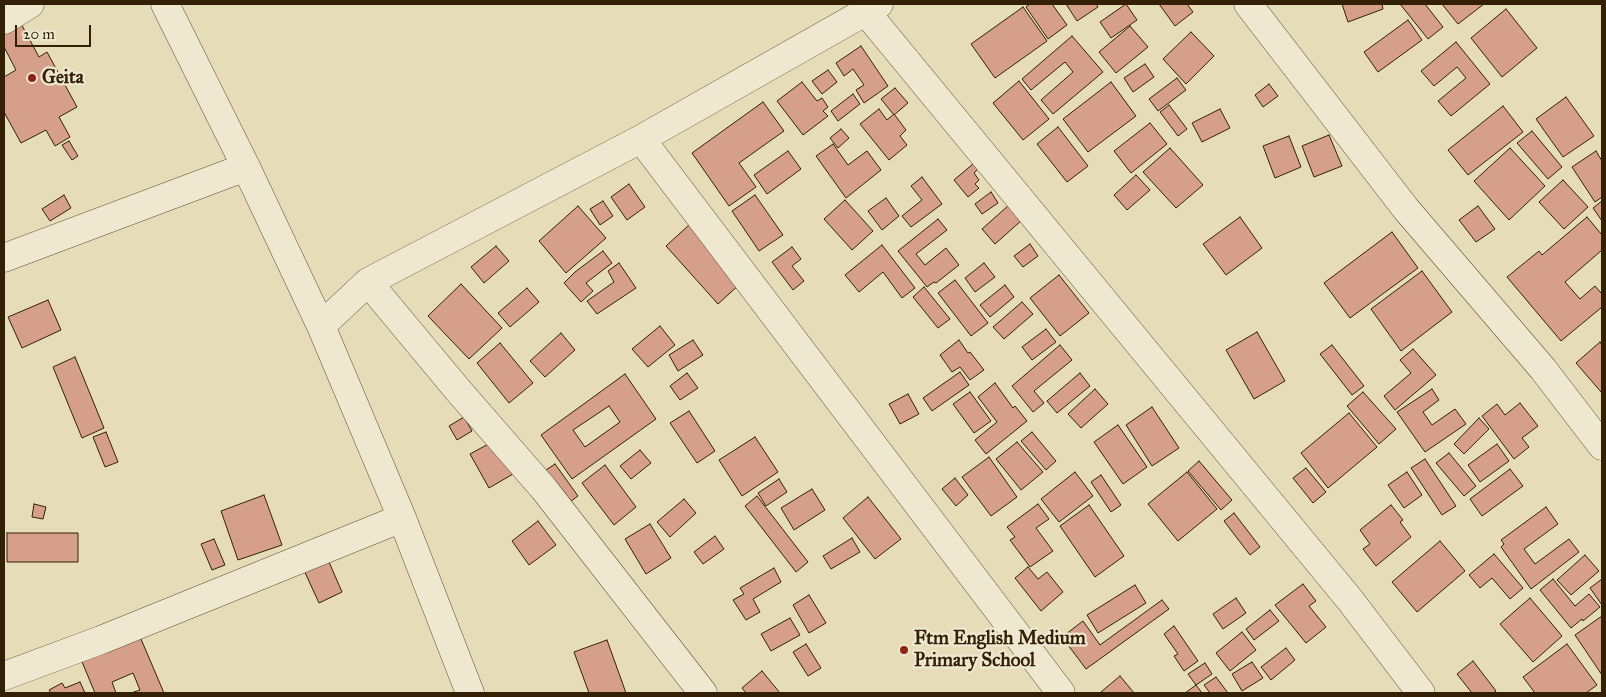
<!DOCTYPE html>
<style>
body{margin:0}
#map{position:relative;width:1606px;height:697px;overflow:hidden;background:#e7dcb8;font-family:"IM FELL Great Primer",serif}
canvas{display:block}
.frame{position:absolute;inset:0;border:5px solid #332006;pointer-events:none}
.scale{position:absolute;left:15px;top:25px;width:76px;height:22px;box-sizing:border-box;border:2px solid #332006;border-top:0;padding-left:6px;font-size:15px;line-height:18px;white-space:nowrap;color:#332006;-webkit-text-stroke:4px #efe8d1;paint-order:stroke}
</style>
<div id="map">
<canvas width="1606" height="697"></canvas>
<div class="frame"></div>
<div class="scale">20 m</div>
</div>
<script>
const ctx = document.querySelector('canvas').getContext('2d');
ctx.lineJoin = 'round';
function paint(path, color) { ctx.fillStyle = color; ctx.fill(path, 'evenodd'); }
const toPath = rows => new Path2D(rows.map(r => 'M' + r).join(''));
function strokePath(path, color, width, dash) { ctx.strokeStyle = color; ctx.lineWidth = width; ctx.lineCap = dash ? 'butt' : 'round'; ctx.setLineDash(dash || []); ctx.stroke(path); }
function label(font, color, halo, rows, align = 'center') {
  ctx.font = font + ' "IM FELL Great Primer",serif'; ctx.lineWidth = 4.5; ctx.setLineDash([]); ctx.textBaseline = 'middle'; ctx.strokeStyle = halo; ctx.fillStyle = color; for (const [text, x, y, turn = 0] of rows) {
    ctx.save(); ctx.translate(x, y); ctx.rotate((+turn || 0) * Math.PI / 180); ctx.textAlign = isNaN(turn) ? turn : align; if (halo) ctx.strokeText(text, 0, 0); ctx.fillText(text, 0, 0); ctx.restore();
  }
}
const building = toPath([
 [1030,4,1052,4,1067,25,1048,39,1026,7,1030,4],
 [1066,4,1096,4,1098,7,1077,21,1066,4],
 [1126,4,1137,20,1111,38,1100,22,1126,4],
 [1159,4,1187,4,1193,12,1175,26,1159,4],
 [1342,4,1382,4,1383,9,1348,22,1342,4],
 [1400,4,1425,4,1443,27,1428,39,1400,4],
 [1442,4,1484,4,1458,24,1442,4],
 [1023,7,1047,41,995,78,971,44,1023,7],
 [1506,9,1537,48,1502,77,1471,38,1506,9],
 [19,20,39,57,47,52,77,107,59,117,70,137,55,146,46,130,21,143,4,112,4,77,16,70,4,47,4,29,19,20],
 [1408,20,1422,40,1378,72,1364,52,1408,20],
 [1130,26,1148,47,1116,73,1099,52,1130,26],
 [1191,32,1214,56,1186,84,1163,59,1191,32],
 [1072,36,1103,72,1053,114,1041,100,1073,72,1065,62,1031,90,1022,79,1072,36],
 [1456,42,1490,84,1451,116,1438,101,1466,78,1457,67,1434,86,1421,71,1456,42],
 [861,46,888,86,864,103,856,90,864,85,853,69,844,76,836,63,861,46],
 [1145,64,1154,77,1133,92,1124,78,1145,64],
 [828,70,837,82,822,94,812,81,828,70],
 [1177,78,1186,90,1158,111,1149,99,1177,78],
 [1019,81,1049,119,1023,140,993,103,1019,81],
 [802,82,817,101,822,98,828,107,823,111,828,116,803,135,777,101,802,82],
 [1111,82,1136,116,1088,152,1063,119,1111,82],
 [1269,84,1278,96,1263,107,1255,95,1269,84],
 [895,88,908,103,894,115,881,99,895,88],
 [853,94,860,104,838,121,831,111,853,94],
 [1566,97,1594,136,1563,157,1536,119,1566,97],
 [763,102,784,131,739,163,756,187,729,206,692,153,763,102],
 [1169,105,1187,129,1178,136,1160,112,1169,105],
 [1503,106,1523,132,1468,175,1448,150,1503,106],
 [879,109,887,120,894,114,906,130,900,136,907,145,889,160,860,124,879,109],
 [1220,109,1230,128,1202,142,1192,123,1220,109],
 [1150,123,1167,144,1131,173,1114,151,1150,123],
 [1058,127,1088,166,1067,182,1037,144,1058,127],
 [841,129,849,138,838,148,830,138,841,129],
 [1532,131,1562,167,1548,179,1517,143,1532,131],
 [1329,135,1342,166,1314,177,1302,146,1329,135],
 [1289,136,1301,167,1275,178,1263,146,1289,136],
 [69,141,78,156,72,160,62,145,69,141],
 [833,144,848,165,867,151,881,170,846,198,816,156,833,144],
 [1170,148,1203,185,1176,208,1143,172,1170,148],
 [1510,148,1545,186,1509,220,1474,181,1510,148],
 [788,151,801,169,767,194,754,175,788,151],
 [1596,151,1602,161,1602,197,1595,202,1572,167,1596,151],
 [973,164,978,169,974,173,979,180,975,184,979,188,968,197,954,180,973,164],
 [1136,175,1150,190,1127,210,1114,195,1136,175],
 [922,177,942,204,911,227,902,216,922,200,911,186,922,177],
 [1563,180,1588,207,1564,229,1539,202,1563,180],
 [629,184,645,207,627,220,611,197,629,184],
 [991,192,998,203,982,214,975,204,991,192],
 [64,195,71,208,50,221,42,209,64,195],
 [755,195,783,235,759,251,732,211,755,195],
 [886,198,899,216,882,230,868,211,886,198],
 [845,200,873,231,852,250,824,219,845,200],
 [603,201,613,216,600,225,590,209,603,201],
 [1602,201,1602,221,1593,208,1602,201],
 [1009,205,1022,220,995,244,982,229,1009,205],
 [578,206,606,238,566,273,539,241,578,206],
 [1478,206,1495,229,1476,242,1459,220,1478,206],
 [1240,217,1262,248,1226,275,1203,244,1240,217],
 [1587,217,1602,235,1602,250,1565,282,1580,299,1595,286,1602,294,1602,307,1561,341,1507,277,1539,251,1542,255,1587,217],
 [938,219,947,230,916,254,925,265,946,248,959,265,936,283,934,282,927,287,898,251,938,219],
 [689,225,741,283,718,304,666,246,689,225],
 [1392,232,1418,268,1350,318,1324,283,1392,232],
 [1030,244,1038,256,1023,267,1014,256,1030,244],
 [882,245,915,288,902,298,883,272,859,292,845,275,882,245],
 [496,246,509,261,484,283,471,267,496,246],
 [792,247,801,259,792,266,804,281,793,290,772,262,792,247],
 [603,251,612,263,586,283,593,291,581,302,564,283,575,272,603,251],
 [619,263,636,288,597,314,587,301,614,282,608,271,619,263],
 [984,263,995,277,975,292,965,278,984,263],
 [1422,271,1452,312,1401,351,1371,309,1422,271],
 [1059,275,1089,313,1060,336,1030,298,1059,275],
 [955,280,988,323,971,336,938,293,955,280],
 [461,284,502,328,469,359,428,316,461,284],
 [1005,285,1014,297,990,317,980,305,1005,285],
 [924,287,950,319,938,328,913,297,924,287],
 [527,288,539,302,510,327,498,313,527,288],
 [48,300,61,330,22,348,8,317,48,300],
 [1022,302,1033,314,1004,339,993,327,1022,302],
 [660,326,675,345,648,367,632,349,660,326],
 [1046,329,1056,342,1032,360,1022,347,1046,329],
 [1257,332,1285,381,1254,399,1226,350,1257,332],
 [561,333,575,350,545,377,530,361,561,333],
 [693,340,703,355,678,371,669,355,693,340],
 [959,340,968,353,970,352,984,370,970,380,960,367,952,372,940,355,959,340],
 [1600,342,1602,345,1602,393,1576,363,1600,342],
 [500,343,533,383,509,403,477,363,500,343],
 [1060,345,1072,360,1034,391,1044,403,1033,412,1012,386,1060,345],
 [1332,345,1364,386,1352,395,1320,354,1332,345],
 [1413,349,1436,375,1395,410,1384,396,1411,373,1400,360,1413,349],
 [75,357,104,428,82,438,53,367,75,357],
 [960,372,969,385,932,411,923,398,960,372],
 [687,373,698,388,680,400,670,386,687,373],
 [1080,373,1090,386,1057,413,1047,401,1080,373],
 [625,374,656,419,572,479,541,435,625,374],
 [609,406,620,422,585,447,573,430,609,406],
 [995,383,1013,408,1015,406,1027,421,986,454,975,440,997,422,978,397,995,383],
 [1095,389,1108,404,1081,428,1068,414,1095,389],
 [1432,389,1439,400,1423,412,1432,425,1455,409,1466,424,1425,452,1397,412,1432,389],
 [970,392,991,421,974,433,953,404,970,392],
 [1363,392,1396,429,1379,444,1347,406,1363,392],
 [908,394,919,414,900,424,889,404,908,394],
 [1520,403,1538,426,1522,438,1529,447,1514,459,1482,416,1497,404,1505,415,1520,403],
 [1152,407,1179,448,1152,466,1126,425,1152,407],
 [689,411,715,451,697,463,670,423,689,411],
 [1349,413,1377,447,1328,488,1301,453,1349,413],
 [464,417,472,431,457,440,449,426,464,417],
 [1479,418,1489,429,1464,454,1454,444,1479,418],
 [1118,425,1147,467,1123,484,1094,442,1118,425],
 [106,432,118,462,105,467,93,437,106,432],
 [1032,432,1056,461,1046,470,1021,441,1032,432],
 [755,437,778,472,742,496,719,460,755,437],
 [494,441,513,474,489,488,470,454,494,441],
 [1017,442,1043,472,1021,490,996,459,1017,442],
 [1497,444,1509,461,1480,482,1468,465,1497,444],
 [640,450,651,463,631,479,620,466,640,450],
 [1449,453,1476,486,1464,496,1436,463,1449,453],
 [989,457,1017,497,991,516,962,477,989,457],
 [1425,459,1456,506,1442,515,1411,468,1425,459],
 [1199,461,1232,500,1221,510,1188,471,1199,461],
 [555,464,578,496,567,504,543,472,555,464],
 [605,465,636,507,614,525,582,483,605,465],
 [1306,468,1326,492,1313,503,1293,478,1306,468],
 [1510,469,1523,486,1482,516,1470,499,1510,469],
 [1075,472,1093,496,1059,522,1041,499,1075,472],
 [1187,472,1217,509,1178,541,1148,504,1187,472],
 [1407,472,1422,495,1404,508,1388,485,1407,472],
 [1101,475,1121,505,1111,512,1091,482,1101,475],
 [955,478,968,495,956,506,942,489,955,478],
 [779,479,787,492,766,506,758,493,779,479],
 [812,489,825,510,794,530,781,508,812,489],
 [264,495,282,545,238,560,221,511,264,495],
 [757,496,808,562,796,572,745,506,757,496],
 [868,497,901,539,875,559,843,518,868,497],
 [684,499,696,513,670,537,657,522,684,499],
 [34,504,46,507,43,519,32,517,34,504],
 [1038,504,1049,519,1036,528,1053,551,1030,567,1010,540,1015,537,1007,527,1038,504],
 [1089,505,1124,556,1095,577,1060,526,1089,505],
 [1391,505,1403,520,1400,522,1411,537,1376,566,1363,549,1370,544,1360,530,1391,505],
 [1546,507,1558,524,1524,549,1535,564,1569,539,1579,552,1531,589,1501,547,1504,544,1501,540,1546,507],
 [1234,513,1260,547,1250,555,1224,521,1234,513],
 [538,521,556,545,529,565,512,541,538,521],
 [650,524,671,558,646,574,625,539,650,524],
 [7,533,78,533,78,562,7,562,7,533],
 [715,536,724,549,703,564,694,552,715,536],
 [852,538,860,552,831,569,823,556,852,538],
 [214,539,225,565,212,570,201,544,214,539],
 [1440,541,1465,571,1417,612,1392,582,1440,541],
 [1494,554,1523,588,1510,599,1492,578,1480,588,1469,575,1494,554],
 [326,555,342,592,319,603,302,566,326,555],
 [1585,555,1599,571,1571,595,1557,580,1585,555],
 [1028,567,1038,579,1047,572,1063,592,1041,611,1015,578,1028,567],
 [774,568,781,582,753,599,760,612,746,620,733,600,744,594,740,588,774,568],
 [1553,579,1575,606,1589,594,1600,607,1583,621,1582,619,1571,628,1540,590,1553,579],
 [1602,579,1602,605,1590,588,1602,579],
 [1303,584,1316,601,1309,606,1326,627,1306,643,1275,605,1303,584],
 [1135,585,1146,603,1098,633,1087,615,1135,585],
 [809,595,826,623,809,633,793,605,809,595],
 [1236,598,1246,613,1223,629,1213,614,1236,598],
 [1530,598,1562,636,1533,662,1500,624,1530,598],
 [1162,600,1169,609,1086,669,1062,637,1083,621,1100,645,1162,600],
 [1270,610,1279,621,1254,640,1246,629,1270,610],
 [1602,616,1602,675,1575,635,1602,616],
 [790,618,800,635,771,651,761,634,790,618],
 [1174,626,1198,661,1184,671,1174,656,1178,654,1164,634,1174,626],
 [138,632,164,693,131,693,140,690,133,673,112,682,116,693,95,693,80,657,138,632],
 [1242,632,1256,650,1230,671,1216,653,1242,632],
 [607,640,626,693,589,693,574,652,607,640],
 [806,644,821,668,808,676,793,652,806,644],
 [1567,644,1597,685,1586,693,1535,693,1523,677,1567,644],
 [1286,648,1295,660,1271,680,1261,667,1286,648],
 [1473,661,1496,691,1493,693,1472,693,1457,674,1473,661],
 [1252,662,1263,678,1242,691,1232,674,1252,662],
 [1205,663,1212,674,1196,685,1188,674,1205,663],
 [762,671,780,693,746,693,742,688,762,671],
 [1120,676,1134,693,1102,693,1101,692,1120,676],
 [1216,677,1228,693,1210,693,1204,685,1216,677],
 [80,682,85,693,51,693,49,690,62,683,65,688,80,682],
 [1196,685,1202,693,1185,693,1196,685]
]);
paint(building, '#d59f8a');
strokePath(building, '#332006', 1);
const minor = toPath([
 [165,4,246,167,321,326,402,518,470,693],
 [1248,4,1406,209,1543,369,1602,446],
 [866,12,1350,600,1421,693],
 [4,20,30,4],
 [641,139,1061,693],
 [4,258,246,167],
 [368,282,457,389,544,489,703,693],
 [321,326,368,282,641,139,879,4],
 [4,676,101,640,402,518]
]);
strokePath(minor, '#604f32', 29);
strokePath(minor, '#efe8d1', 28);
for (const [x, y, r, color] of [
 [32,78,5,"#8f2418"],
 [904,650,5,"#8f2418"]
]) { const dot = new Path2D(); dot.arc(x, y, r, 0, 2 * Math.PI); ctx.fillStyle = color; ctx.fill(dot); strokePath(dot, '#efe8d1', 2); }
label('bold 19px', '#332006', '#efe8d1', [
 ["Geita",42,78],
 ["Ftm English Medium",914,639],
 ["Primary School",914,661]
], 'left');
</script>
